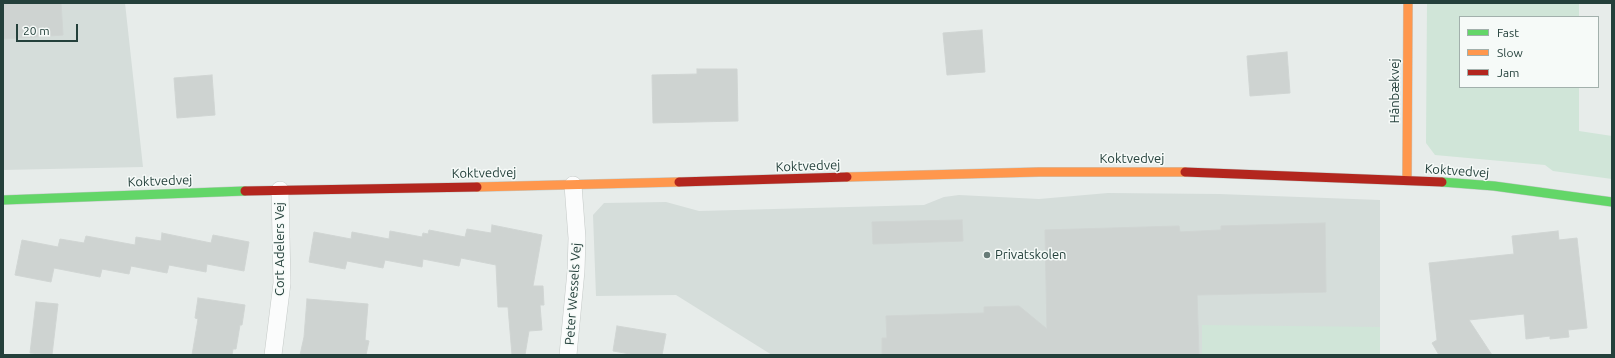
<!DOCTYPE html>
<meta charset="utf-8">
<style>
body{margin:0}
#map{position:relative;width:1615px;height:358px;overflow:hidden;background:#e7ecea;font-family:Ubuntu,sans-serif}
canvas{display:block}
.frame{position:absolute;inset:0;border:4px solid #24403b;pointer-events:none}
.legend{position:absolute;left:1459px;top:16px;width:140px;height:72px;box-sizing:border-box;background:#f6faf8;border:1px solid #a2b0ac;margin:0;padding:5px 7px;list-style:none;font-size:12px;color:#24403b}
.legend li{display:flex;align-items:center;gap:8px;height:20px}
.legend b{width:20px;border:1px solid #a2b0ac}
.scale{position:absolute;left:16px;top:24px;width:62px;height:18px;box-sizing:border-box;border:2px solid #24403b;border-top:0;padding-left:5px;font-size:12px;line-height:14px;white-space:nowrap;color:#24403b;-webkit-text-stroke:3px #f6faf8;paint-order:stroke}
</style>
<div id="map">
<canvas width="1615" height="358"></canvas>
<div class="frame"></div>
<ul class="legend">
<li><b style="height:5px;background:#63d668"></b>Fast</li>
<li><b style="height:5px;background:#ff974d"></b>Slow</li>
<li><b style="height:5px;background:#b3261e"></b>Jam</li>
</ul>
<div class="scale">20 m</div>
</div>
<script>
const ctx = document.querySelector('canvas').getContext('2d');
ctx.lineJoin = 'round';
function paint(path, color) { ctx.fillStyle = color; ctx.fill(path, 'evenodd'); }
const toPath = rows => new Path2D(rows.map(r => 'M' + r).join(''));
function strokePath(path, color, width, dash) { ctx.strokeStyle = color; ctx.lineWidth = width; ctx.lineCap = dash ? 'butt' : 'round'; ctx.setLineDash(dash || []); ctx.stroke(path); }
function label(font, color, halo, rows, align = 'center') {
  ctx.font = font + ' Ubuntu,sans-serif'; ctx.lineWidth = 3; ctx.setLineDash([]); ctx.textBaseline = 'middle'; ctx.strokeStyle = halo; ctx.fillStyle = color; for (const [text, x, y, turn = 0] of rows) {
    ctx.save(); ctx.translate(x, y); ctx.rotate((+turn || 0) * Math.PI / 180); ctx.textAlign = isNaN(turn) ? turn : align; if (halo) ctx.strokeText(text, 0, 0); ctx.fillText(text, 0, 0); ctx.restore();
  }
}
paint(toPath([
 [3,3,125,3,143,167,3,170],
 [1108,193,1219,194,1380,200,1380,355,772,355,676,295,596,296,593,215,604,203,666,202,699,211,924,205,944,197,959,195,1039,199]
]), '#d5ddda');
paint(toPath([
 [1427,3,1579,3,1579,17,1460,17,1460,87,1579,87,1579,131,1612,136,1612,179,1553,171,1545,165,1435,155,1426,143],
 [1202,325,1380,327,1380,355,1202,355]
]), '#d0e5d8');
const building = toPath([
 [3,3,61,3,63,35,3,39,3,3],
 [982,30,985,72,947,75,943,33,982,30],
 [1287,52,1290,93,1250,96,1247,56,1287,52],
 [697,69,737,69,738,121,653,123,652,75,697,74,697,69],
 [212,75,215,115,177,118,174,78,212,75],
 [962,220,963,241,873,244,872,222,962,220],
 [1325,223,1326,292,1197,295,1199,355,882,355,882,338,887,338,886,316,984,313,984,307,1019,306,1047,329,1045,230,1179,226,1180,232,1221,230,1221,226,1325,223],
 [492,225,542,235,533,286,543,286,544,305,540,305,542,330,529,331,525,355,512,355,508,307,498,307,496,265,461,258,459,266,423,259,422,267,385,260,383,268,347,261,345,269,309,262,314,232,351,239,352,232,389,239,390,231,422,237,423,233,428,234,429,230,465,237,467,229,491,233,492,225],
 [1558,231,1559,240,1577,238,1587,328,1568,330,1569,337,1550,339,1550,336,1526,339,1524,314,1469,320,1492,355,1439,355,1432,343,1437,340,1429,263,1514,254,1512,236,1558,231],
 [162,233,211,243,213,235,249,242,244,271,207,264,206,272,169,265,167,273,131,266,129,274,102,269,100,277,54,268,51,282,15,275,22,240,58,247,60,239,84,243,86,236,135,245,136,237,161,241,162,233],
 [198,298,245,305,242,325,240,325,236,349,233,349,232,355,192,355,198,319,195,318,198,298],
 [307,299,368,304,365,340,369,341,366,355,300,355,304,337,307,299],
 [36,302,58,304,52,355,30,353,36,302],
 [617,326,666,334,662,355,636,355,613,351,617,326]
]);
paint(building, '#ced3d1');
strokePath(building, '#d0d5d3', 1);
const street = toPath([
 [273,355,282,283,280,190],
 [568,355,576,271,577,238,573,185]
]);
const fast = toPath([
 [1442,182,1494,186,1612,202],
 [3,200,245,191]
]);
const slow = toPath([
 [847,177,1039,172,1185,172],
 [1407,180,1408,3],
 [477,187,679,182]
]);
const jam = toPath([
 [1185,172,1442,182],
 [679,182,847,177],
 [245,191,477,187]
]);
strokePath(street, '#c4c9c7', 18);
strokePath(fast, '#c2cac7', 10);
strokePath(slow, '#c2cac7', 10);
strokePath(jam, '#c2cac7', 10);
strokePath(street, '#fbfcfc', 17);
strokePath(fast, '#63d668', 9);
strokePath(slow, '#ff974d', 9);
strokePath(jam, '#b3261e', 9);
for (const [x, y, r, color] of [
 [987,255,4,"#687c78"]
]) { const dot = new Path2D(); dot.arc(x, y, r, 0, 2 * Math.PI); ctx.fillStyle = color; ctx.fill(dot); strokePath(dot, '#f6faf8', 1.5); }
label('13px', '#24403b', '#f6faf8', [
 ["Hånbækvej",1395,91,-90],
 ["Koktvedvej",1132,159],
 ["Koktvedvej",808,166,-2],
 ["Koktvedvej",1457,171,4],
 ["Koktvedvej",484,173,-1],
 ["Koktvedvej",160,181,-2],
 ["Cort Adelers Vej",280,249,-90],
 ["Peter Wessels Vej",573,294,-86]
]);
label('13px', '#24403b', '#f6faf8', [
 ["Privatskolen",995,255]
], 'left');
</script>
